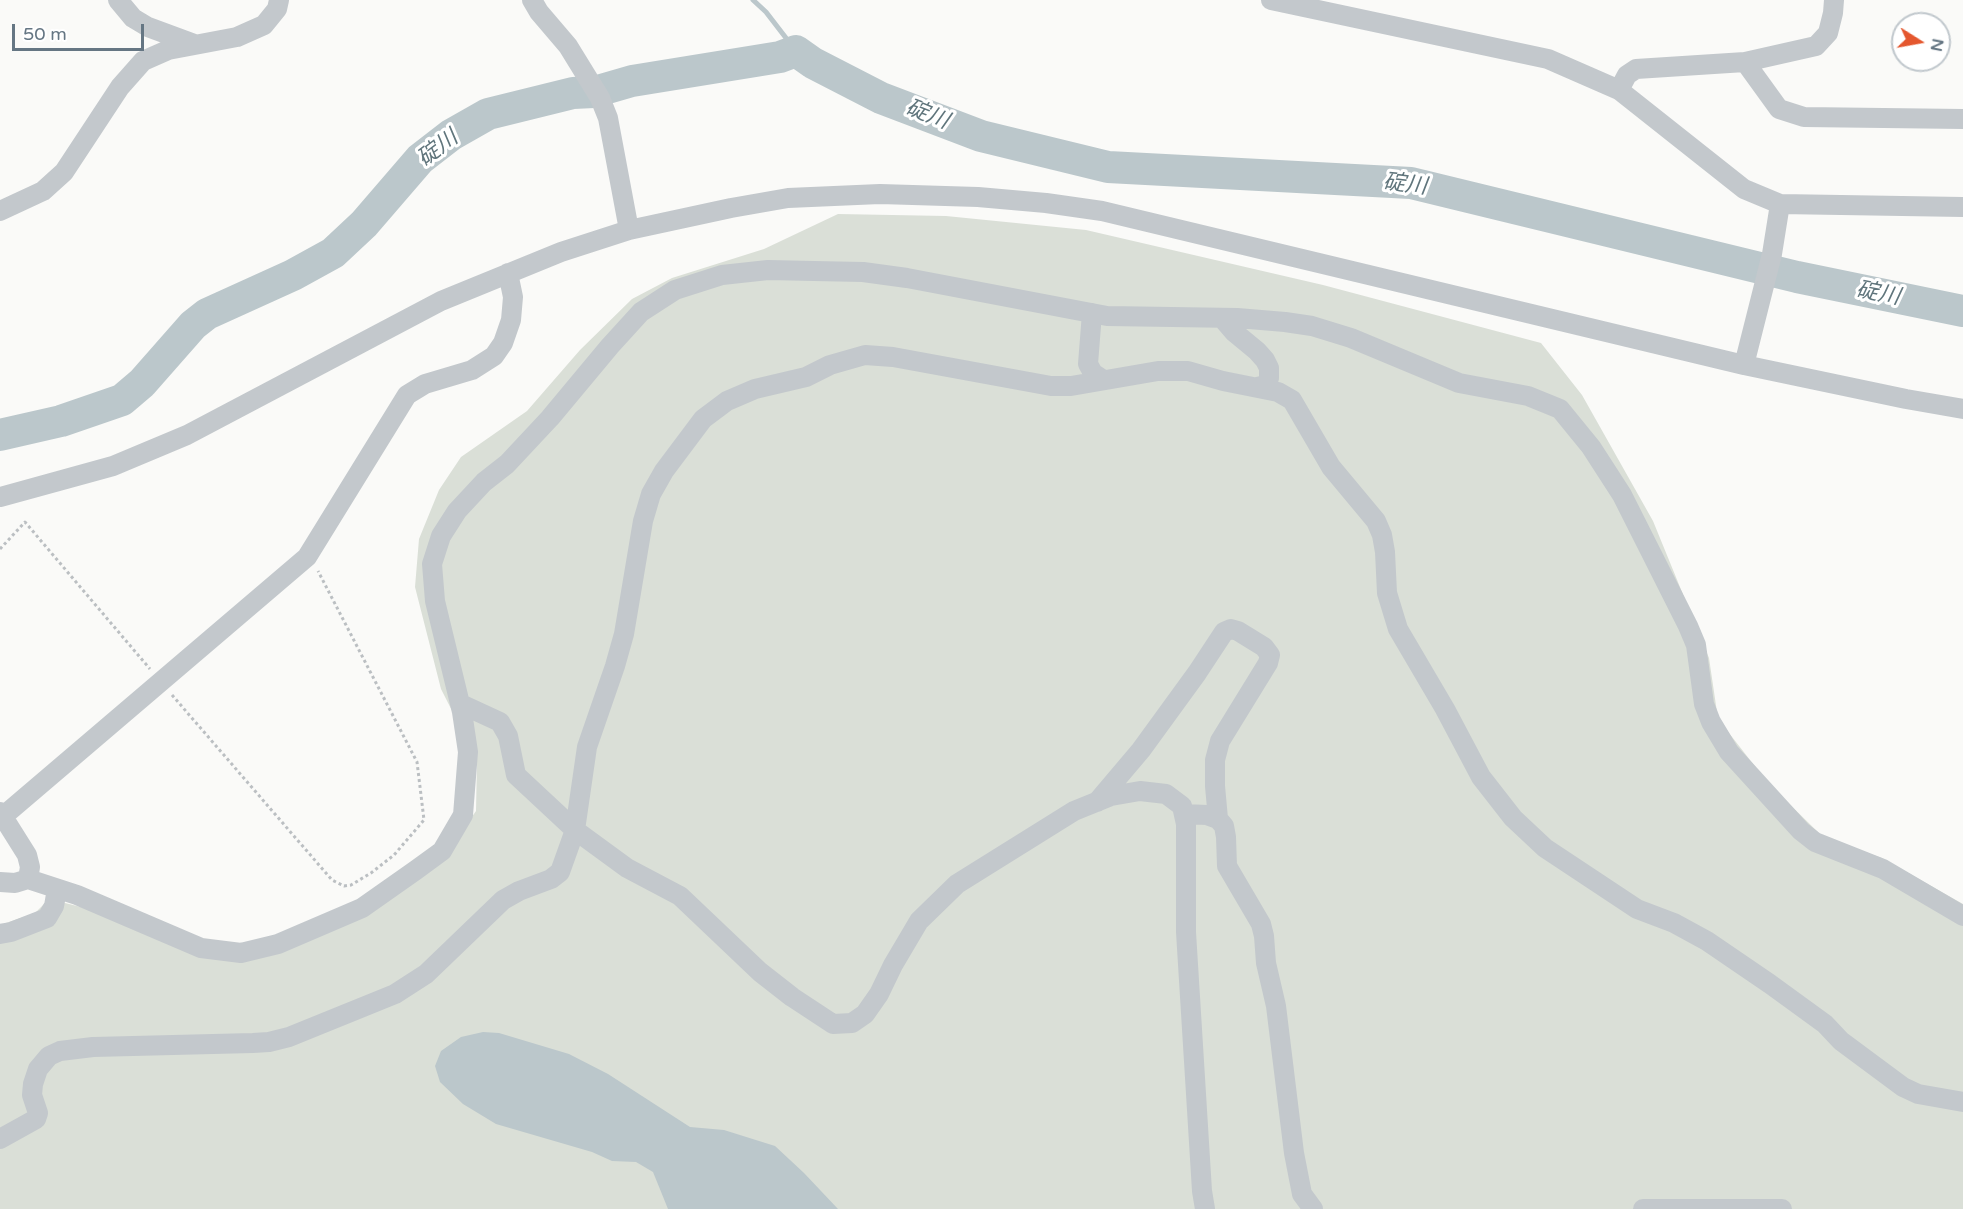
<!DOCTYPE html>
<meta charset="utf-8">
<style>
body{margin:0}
#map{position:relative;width:1963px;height:1209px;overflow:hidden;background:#fafaf8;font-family:"Varela Round",sans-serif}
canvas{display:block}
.north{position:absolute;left:1891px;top:12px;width:60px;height:60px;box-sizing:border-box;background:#fff;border:2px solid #c1c8cd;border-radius:50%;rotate:101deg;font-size:16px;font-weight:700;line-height:24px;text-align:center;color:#657683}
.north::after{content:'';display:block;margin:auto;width:21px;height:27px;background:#e4572e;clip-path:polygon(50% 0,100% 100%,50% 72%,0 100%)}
.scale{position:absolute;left:12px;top:24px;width:132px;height:27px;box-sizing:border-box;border:3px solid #657683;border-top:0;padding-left:8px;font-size:18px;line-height:21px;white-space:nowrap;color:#657683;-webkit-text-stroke:4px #fff;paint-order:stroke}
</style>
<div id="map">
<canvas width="1963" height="1209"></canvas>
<div class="north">N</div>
<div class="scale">50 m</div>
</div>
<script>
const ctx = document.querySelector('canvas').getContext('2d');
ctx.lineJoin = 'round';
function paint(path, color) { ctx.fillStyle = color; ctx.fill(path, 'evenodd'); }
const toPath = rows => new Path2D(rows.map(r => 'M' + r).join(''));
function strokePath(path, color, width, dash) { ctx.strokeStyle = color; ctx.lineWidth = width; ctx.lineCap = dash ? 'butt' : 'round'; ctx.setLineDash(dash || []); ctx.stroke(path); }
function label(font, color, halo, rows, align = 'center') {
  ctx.font = font + ' "Varela Round","Noto Sans JP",sans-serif'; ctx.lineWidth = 6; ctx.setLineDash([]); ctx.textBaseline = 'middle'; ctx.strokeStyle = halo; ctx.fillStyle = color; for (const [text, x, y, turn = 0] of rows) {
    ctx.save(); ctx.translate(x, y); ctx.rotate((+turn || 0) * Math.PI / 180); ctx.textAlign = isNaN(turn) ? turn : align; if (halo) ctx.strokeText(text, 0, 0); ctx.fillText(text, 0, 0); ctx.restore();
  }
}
paint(toPath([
 [838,214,946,216,1086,230,1323,285,1541,343,1582,395,1653,521,1709,658,1718,719,1768,783,1824,838,1882,858,1963,904,1963,1209,0,1209,0,925,35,913,49,899,101,912,240,960,443,858,476,811,477,760,441,689,415,587,419,539,439,490,461,457,527,411,580,350,632,299,672,278,764,249]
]), '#dadfd7');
paint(toPath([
 [483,1032,499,1033,569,1054,608,1074,690,1127,724,1130,775,1146,804,1173,838,1209,668,1209,653,1172,636,1162,612,1161,592,1152,496,1124,463,1104,440,1082,435,1066,441,1051,461,1037]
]), '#bbc7cb');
strokePath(toPath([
 [753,0,766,12,796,51]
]), '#bbc7cb', 5);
strokePath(toPath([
 [0,435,61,421,122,400,142,383,193,325,207,314,293,275,333,253,364,224,420,159,451,135,488,114,573,93,594,92,632,81,780,57,796,51,813,63,881,98,981,136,1108,167,1411,183,1797,277,1963,311]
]), '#bbc7cb', 32);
strokePath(toPath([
 [0,549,25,522,150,669],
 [172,695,332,880,344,886,351,885,371,873,394,855,424,820,417,762,318,571]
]), '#bbbfc2', 3, [3, 3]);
strokePath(toPath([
 [118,0,133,18,148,27,194,44],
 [532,0,539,12,568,46,600,98,608,118,629,230],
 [1271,0,1548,59,1619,90,1744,189,1780,204,1963,207],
 [1745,62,1779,109,1804,117,1963,119],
 [1619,90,1627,75,1636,69,1745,62,1816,46,1828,33,1833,13,1834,0],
 [0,211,43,191,64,172,120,87,143,61,168,50,237,37,264,25,277,9,279,0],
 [1092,313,1088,364,1093,373,1102,379],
 [1222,318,1234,332,1257,351,1265,360,1269,368,1269,378,1266,385,1257,387],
 [1744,365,1772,254,1780,204],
 [0,497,113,466,187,435,441,301,561,252,629,230,731,208,788,198,880,194,978,197,1046,203,1102,211,1744,365,1906,399,1963,409],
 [461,704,500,722,508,736,516,775,575,830,627,868,680,896,760,972,792,997,833,1024,852,1023,865,1014,879,994,893,965,919,921,957,884,1074,811,1111,796,1140,791,1166,794,1182,806,1186,824,1186,932,1202,1191,1205,1209],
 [1097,802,1141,750,1197,673,1224,632,1231,629,1238,631,1264,647,1270,655,1268,663,1220,741,1215,760,1215,786,1218,819],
 [0,812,27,855,30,867,28,879],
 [1184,814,1207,815,1218,819,1224,826,1226,837,1227,866,1261,924,1264,936,1266,963,1276,1006,1294,1153,1302,1194,1313,1209],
 [0,819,307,557,407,395,425,384,472,370,494,356,503,343,511,320,513,297,508,273],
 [0,882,15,883,28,879,77,895,201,948,241,953,278,944,362,908,416,870,442,851,463,815,468,752,462,712,435,601,432,564,441,536,457,511,484,482,507,464,550,418,610,346,641,312,675,290,722,275,768,270,814,271,863,272,907,278,1107,316,1237,318,1285,322,1312,326,1351,338,1459,383,1528,396,1560,409,1591,447,1622,495,1688,626,1696,645,1704,704,1711,722,1729,752,1801,831,1815,842,1883,869,1963,916],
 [0,934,11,932,47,918,54,906,57,889],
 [0,1139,36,1119,38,1113,32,1095,33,1084,38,1069,49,1056,60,1051,93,1047,253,1043,269,1042,289,1037,395,994,426,974,503,900,519,891,551,879,560,872,575,830,587,747,615,666,624,634,643,521,651,494,664,471,703,419,727,401,755,389,806,377,830,365,865,355,893,357,1051,386,1071,386,1158,371,1188,371,1223,381,1278,392,1292,400,1331,467,1376,521,1382,535,1385,552,1387,593,1398,629,1445,709,1481,777,1513,818,1545,848,1637,909,1674,923,1707,941,1770,984,1825,1024,1841,1041,1903,1087,1918,1094,1963,1102],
 [1643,1209,1782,1209]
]), '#c3c8cc', 20);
label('italic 22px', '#60757c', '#fff', [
 ["碇川",927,115,21],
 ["碇川",438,149,-37],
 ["碇川",1405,185,7],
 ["碇川",1878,294,11]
]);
</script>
